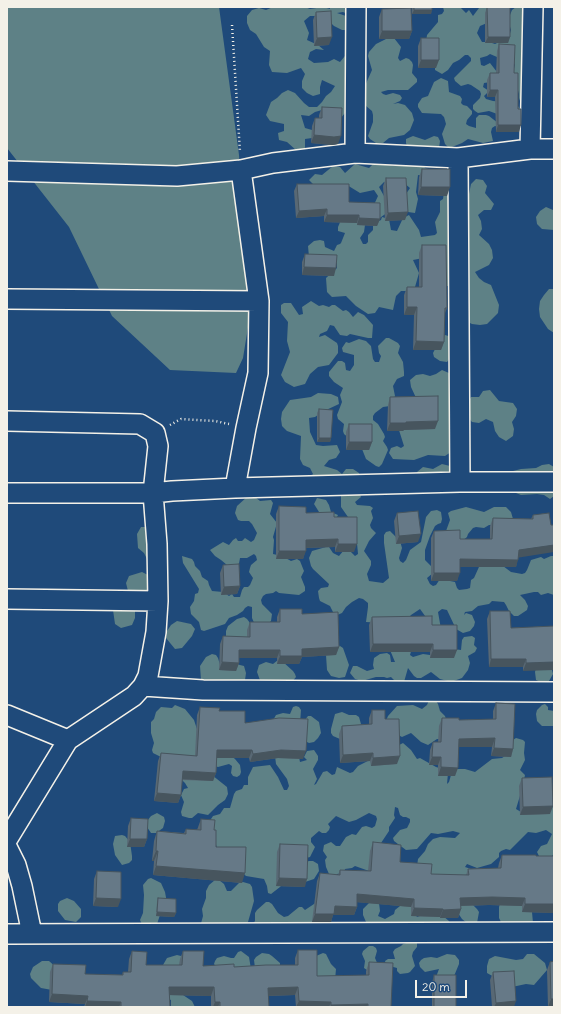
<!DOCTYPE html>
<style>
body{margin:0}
#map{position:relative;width:561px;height:1014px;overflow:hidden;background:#1f4a7a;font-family:Delius,sans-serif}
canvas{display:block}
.frame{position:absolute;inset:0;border:8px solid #f4f1e8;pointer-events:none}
.scale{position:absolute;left:415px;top:980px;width:52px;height:18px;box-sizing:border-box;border:2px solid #f4f1e8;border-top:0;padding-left:5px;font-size:12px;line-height:14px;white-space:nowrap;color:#f4f1e8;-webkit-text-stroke:3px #1f4a7a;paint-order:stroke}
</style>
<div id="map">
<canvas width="561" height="1014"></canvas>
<div class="frame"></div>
<div class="scale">20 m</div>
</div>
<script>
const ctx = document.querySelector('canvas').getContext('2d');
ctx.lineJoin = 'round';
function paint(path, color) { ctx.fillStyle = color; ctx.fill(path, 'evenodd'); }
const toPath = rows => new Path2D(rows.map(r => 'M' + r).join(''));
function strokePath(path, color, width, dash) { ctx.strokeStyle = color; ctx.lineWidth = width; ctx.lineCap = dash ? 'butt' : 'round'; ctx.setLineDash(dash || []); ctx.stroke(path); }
paint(toPath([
 [7,7,219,7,239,155,251,309,243,358,236,373,170,370,112,316,69,227,7,148],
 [273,7,305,7,310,9,323,7,330,9,330,7,354,7,350,15,343,12,337,13,349,17,350,30,342,30,334,26,329,21,317,16,310,16,304,21,309,33,307,40,318,45,324,50,316,49,310,52,308,59,314,63,328,62,334,59,340,62,349,51,345,99,346,106,345,113,340,119,322,110,315,112,309,116,301,115,305,128,312,130,312,138,305,139,305,154,297,151,287,142,279,140,278,133,284,131,284,124,270,121,266,115,271,102,277,98,282,93,288,90,295,93,304,103,309,107,317,107,322,102,326,96,331,92,335,86,322,80,320,87,320,94,313,96,307,93,302,88,302,81,305,74,301,68,287,73,272,72,269,65,270,51,264,47,256,34,250,30,247,23,247,16,252,10,259,8,266,10],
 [443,7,460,7,466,13,469,10,473,16,479,8,487,8,487,23,480,26,477,33,482,42,489,42,495,44,509,37,511,30,508,20,512,10,516,7,526,7,524,102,520,101,519,98,519,94,513,72,515,65,512,58,497,57,490,54,487,56,480,58,481,65,484,66,490,63,497,72,491,82,484,83,483,87,489,91,484,96,486,99,493,101,516,103,520,109,500,115,489,111,478,113,475,111,473,109,473,105,480,98,481,94,480,91,471,85,468,84,461,86,455,81,454,78,471,61,471,58,468,55,465,55,459,60,453,63,448,70,442,74,435,70,435,67,439,57,426,42,427,35,438,22,438,15,442,14,444,11],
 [394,38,401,47,398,58,400,61,406,58,409,59,412,62,413,65,412,73,417,79,417,82,408,90,388,90,381,92,383,94,386,95,393,93,400,95,402,98,400,101,393,104,398,103,405,105,412,113,414,120,410,130,404,135,389,138,383,143,376,143,370,139,368,136,373,122,373,115,372,111,366,106,366,95,364,88,372,70,368,56,369,52,376,44,386,39],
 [441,78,448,81,449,92,460,96,462,99,461,103,463,105,467,106,472,111,472,114,467,120,466,124,469,126,476,128,476,118,479,115,486,115,489,116,498,123,499,127,495,126,492,128,491,132,493,141,483,143,468,139,462,143,452,147,448,147,445,144,442,134,446,124,444,117,441,114,422,113,418,107,418,104,422,98,428,96,434,82],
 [413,136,425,140,434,136,438,137,440,141,439,148,407,146,406,143,406,139],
 [381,162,394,166,421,162,425,168,432,170,423,176,418,175,416,192,418,199,415,213,408,212,403,207,402,200,410,188,404,183,390,186,384,182,379,187,389,205,388,212,377,220,372,209,378,196,374,190,360,193,347,185,314,185,309,180,315,174,322,175,333,166,340,167,345,173,355,164,369,168,374,163],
 [476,179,483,180,487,186,485,193,494,204,491,210,484,210,478,215,481,221,482,229,479,235,489,244,492,250,493,258,489,265,475,272,479,278,484,282,491,285,499,305,498,313,487,324,480,325,472,324,466,321,469,234,467,228,469,220,468,199,471,184],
 [450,183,451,238,448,244,455,246,450,286,446,286,423,258,413,260,419,273,415,287,409,291,401,291,396,296,393,310,379,307,375,313,368,314,356,306,346,296,332,297,327,292,326,278,337,268,337,263,336,262,309,257,308,246,314,241,320,240,324,241,325,247,334,251,337,245,340,244,341,243,345,233,338,231,338,227,341,220,349,214,365,225,364,232,360,238,363,244,366,244,368,242,368,235,373,230,373,226,375,223,381,220,382,217,389,219,391,230,397,231,403,218,409,215,419,230,421,237,435,235,437,233,435,222,440,212,440,201,443,199,444,192],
 [546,207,553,210,554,212,554,230,542,229,537,224,536,217,540,211],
 [549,289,554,289,554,333,548,329,540,317,539,309,540,301,544,295],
 [311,301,319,306,323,305,329,307,332,305,335,305,343,311,346,310,349,312,353,317,358,312,364,315,373,325,372,338,368,338,350,334,347,336,340,335,334,326,330,325,327,331,320,334,319,337,325,335,337,343,338,346,338,353,329,365,318,367,310,374,305,384,294,387,285,382,281,375,290,352,287,341,288,322,281,313,281,305,284,303,291,303,299,315,303,314,302,307],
 [445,335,452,337,454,353,447,362,440,361,434,357,433,353,442,336],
 [386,338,389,338,398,343,400,346,398,353,403,362,404,372,404,376,397,379,393,386,395,396,390,406,383,407,375,413,373,416,373,420,378,424,384,434,385,437,383,441,387,447,388,450,382,464,379,467,376,466,366,459,362,449,344,434,343,431,344,424,338,419,337,415,342,402,340,395,343,388,334,382,329,376,329,372,338,361,342,361,345,363,346,370,350,371,354,365,354,355,343,352,342,348,346,342,349,343,359,339,366,341,371,346,373,359,375,362,379,362,381,356,379,353,378,346],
 [442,370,449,373,457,385,449,413,451,420,451,452,445,456,428,455,414,460,393,459,389,453,391,448,397,446,401,448,404,446,398,427,417,400,411,387,410,380,416,375,423,374,430,376,436,374],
 [490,390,499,401,513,403,517,409,516,416,512,422,514,429,513,436,506,441,499,437,495,431,493,422,486,419,479,423,472,422,467,416,470,410,467,404,471,397,479,397,483,391],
 [318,393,331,394,338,397,339,404,322,412,315,417,309,418,310,432,316,445,323,446,337,445,340,452,336,458,329,460,324,466,337,470,342,474,346,469,353,469,359,473,359,480,308,479,313,474,310,468,303,465,300,459,301,436,287,431,282,426,281,419,282,412,290,400,311,397],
 [442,464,450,466,455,472,430,492,426,493,419,492,416,475,417,472,423,467,433,469],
 [549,464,554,467,554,496,550,499,544,495,537,494,521,495,506,489,499,476,513,471,521,469,536,468,542,465],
 [343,493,360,494,361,497,355,502,357,505,370,506,373,508,371,511,373,518,370,525,371,528,376,533,369,541,364,551,371,561,371,565,367,574,369,581,383,583,389,578,384,543,384,535,386,532,390,531,400,541,402,548,399,558,400,561,403,563,406,560,410,550,421,542,426,517,431,511,437,510,441,512,442,519,441,523,438,524,435,526,430,536,425,550,425,560,432,567,433,573,427,578,430,584,433,586,436,585,440,579,455,582,457,588,459,590,467,589,470,588,471,580,474,578,483,558,503,566,511,572,522,574,525,573,527,570,531,560,541,557,544,559,551,556,554,556,554,595,548,593,541,595,538,592,534,592,520,595,525,600,528,606,527,610,518,616,514,616,509,611,506,605,504,602,492,601,489,604,478,606,472,611,465,612,464,615,466,613,472,615,475,622,474,626,470,631,463,633,456,629,447,610,442,609,438,612,441,629,436,631,420,609,411,615,403,624,366,622,368,607,368,603,363,599,359,598,352,602,346,607,342,613,335,616,330,606,320,601,319,598,318,591,321,588,328,587,329,584,313,569,311,566,309,558,312,551,326,547,329,547,333,553,339,556,344,550,350,551,355,556,358,554,357,543,349,524,348,517,341,507,341,496],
 [248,496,255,497,260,501,271,500,273,503,270,514,277,523,273,537,274,540,273,554,282,556,291,561,297,559,300,561,304,571,301,577,305,587,305,591,299,595,279,593,276,591,273,593,266,594,263,596,261,600,262,604,272,614,271,621,268,624,255,625,252,618,252,607,248,606,245,608,243,611,237,615,229,618,225,624,204,631,201,630,199,622,191,614,190,607,194,601,195,594,198,593,199,589,183,563,182,556,192,559,194,562,195,566,200,571,202,577,208,581,209,585,212,591,223,592,229,596,232,594,234,597,240,597,242,590,244,587,248,587,250,585,253,578,249,572,250,568,251,565,257,560,256,556,254,554,247,558,240,558,238,569,227,565,221,560,215,556,210,550,223,542,229,545,233,540,236,538,238,541,242,541,245,538,251,542,254,540,257,533,252,524,249,521,241,521,238,520,235,513,237,506],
 [317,498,326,500,329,505,331,512,338,515,337,517,330,517,319,512,314,504],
 [466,507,484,512,494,507,506,507,511,512,513,519,493,525,489,525,484,528,476,527,473,528,468,534,467,537,461,542,446,531,450,520,448,513,451,511],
 [141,527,148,527,155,555,147,559,144,553,138,548,137,534],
 [142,572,148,575,150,582,150,590,138,603,128,591,126,583,129,576],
 [130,605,135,610,135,618,132,625,121,628,115,624,113,610],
 [244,617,247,619,250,623,247,641,226,636,226,631,228,626,237,619],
 [177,621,191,624,195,629,192,636,182,648,175,649,166,638,167,631,171,625],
 [472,636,475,638,474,645,477,648,475,652,468,656,470,663,468,670,462,678,451,682,440,679,431,672,421,678,417,678,414,676,408,668,404,682,396,682,391,677,387,678,384,677,376,677,362,681,355,679,350,673,353,666,357,666,367,671,374,669,373,665,374,658,380,654,387,653,390,655,391,662,395,662,390,650,412,648,410,655,413,657,423,654,430,655,436,652,454,649,461,650,462,640,464,637],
 [337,645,340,646,343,648,349,665,345,677,339,678,331,676,327,670,326,655],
 [212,654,216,655,218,658,221,668,236,664,244,666,246,673,245,680,243,683,203,683,201,680,200,666,206,657],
 [278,660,282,661,293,671,295,674,296,677,291,683,272,681,265,684,261,683,257,672,259,665,266,662,273,664],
 [536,668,549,668,552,670,553,674,549,681,543,683,536,680,535,672],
 [430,698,434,698,438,704,440,711,445,716,446,719,440,739,437,739,428,745,421,742,411,733,402,737,389,730,385,723,388,716,397,706,413,705,422,709,427,705],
 [545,704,548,707,548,710,554,711,554,726,542,726,537,721,536,714,537,710,542,705],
 [175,705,185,709,194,720,212,775,227,787,228,794,225,800,218,805,208,815,198,813,192,818,189,818,182,816,181,812,184,802,181,795,184,789,188,788,185,783,180,778,163,758,153,753,152,750,154,743,151,733,151,722,154,719,156,712,161,707,172,708],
 [296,706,299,707,301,710,298,752,300,762,307,760,304,757,307,751,314,750,318,756,318,760,313,769,317,779,314,785,316,784,323,772,327,771,332,775,335,774,337,767,350,773,353,772,358,766,403,743,411,750,417,759,420,758,436,767,443,769,448,773,447,784,449,782,451,775,455,769,465,769,475,772,492,759,502,758,505,756,513,740,516,738,523,740,525,742,524,753,525,760,520,770,525,775,522,789,516,809,521,812,540,811,545,814,552,807,554,808,554,853,550,860,540,858,537,852,541,846,547,844,552,834,546,830,536,833,528,832,510,850,506,849,501,851,499,853,499,857,491,864,477,868,467,864,465,867,471,869,473,872,442,884,417,866,418,859,425,851,428,844,433,839,440,837,455,838,460,833,453,831,438,834,431,833,417,849,406,850,394,841,393,838,400,830,407,828,410,822,410,819,406,817,403,817,400,815,398,808,395,807,394,815,395,818,389,827,389,831,381,843,369,871,355,866,352,868,345,869,344,873,337,874,334,877,329,874,326,867,325,860,327,857,323,851,324,845,331,842,336,846,340,846,346,837,352,834,356,835,362,827,366,826,372,828,375,826,377,819,376,816,369,813,356,820,349,822,336,816,328,824,330,827,329,830,326,833,322,833,319,831,311,838,311,842,315,847,310,857,306,858,280,887,271,894,268,893,267,886,264,879,246,876,217,848,209,822,213,816,220,814,224,808,230,808,234,794,236,791,242,789,244,785,248,785,248,777,253,767,270,765,278,777,284,790,287,790,289,786,287,779,276,764,271,724,276,715,283,713,290,714,293,707],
 [342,712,349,715,356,715,359,717,361,724,360,728,340,739,333,736,331,733,331,729,335,714],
 [308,716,311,716,319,722,321,733,318,738,314,742,309,743,305,741,304,721],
 [213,751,230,755,235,759,240,765,241,772,240,775,237,777,233,776,231,773,232,766,229,764,218,767,212,765],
 [157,813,164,817,165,821,163,828,156,833,151,833,147,827,147,821,151,816],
 [122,835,125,836,130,842,132,856,132,860,129,863,122,865,115,855,113,844,115,836],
 [309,861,313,861,318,864,319,871,314,879,305,882,306,862],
 [151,878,161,883,165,892,167,903,161,912,156,927,143,927,140,920,143,913,144,895,143,885,148,879],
 [215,880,219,880,224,884,227,891,231,891,239,883,243,882,250,884,252,887,254,901,248,922,245,925,200,927,203,916,202,909,206,898,206,891,209,885],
 [67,898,74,901,81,909,81,917,76,922,65,920,58,911,58,904,60,901],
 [513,899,532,912,533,923,531,926,501,929,501,922,499,918,499,907,500,904],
 [266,902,269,902,272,904,278,913,284,917,288,916,299,907,302,907,305,910,317,902,320,921,307,928,295,942,288,942,250,927,255,921,255,913,257,910],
 [370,902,379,903,380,911,378,916,385,919,394,914,395,910,400,906,410,905,417,917,420,916,443,916,449,921,450,924,364,927,366,922,363,915,363,909],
 [460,902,472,904,477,909,479,912,477,923,468,924,462,919,458,913],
 [413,941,417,943,417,947,413,952,412,956,415,966,410,972,408,973,400,974,397,971,397,968,386,965,385,961,388,959,395,959,393,952,395,949,401,946,403,944],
 [369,946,373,946,376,948,377,951,375,958,378,965,370,972,364,968,365,961,362,954,363,951],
 [241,951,249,957,251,969,221,973,214,964,215,961,217,958,224,956,231,958,234,958,238,952],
 [262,953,269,954,272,956,280,963,280,967,255,968,254,960,256,957],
 [323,953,326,954,331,964,336,969,335,980,317,979,313,962,316,956],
 [447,954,455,955,459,960,459,964,452,981,436,977,439,969,425,972,420,967,419,963,421,960,424,958,431,957,437,958],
 [527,954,534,954,545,963,547,970,534,985,526,984,512,987,487,973,487,966,489,959,495,956,516,960,523,959],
 [177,955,181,956,183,995,192,1001,195,1007,171,1007,171,1000,168,999,163,965,167,958],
 [42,961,49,961,57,968,52,990,41,988,31,978,30,974,33,967]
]), '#5e8186');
const street = toPath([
 [530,149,533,7],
 [355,153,356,7],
 [458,158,460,482],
 [7,171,177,176,241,170,273,163,355,153,458,158,530,149,554,149],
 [7,299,259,301],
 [7,421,140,424,155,433,158,446,153,493,157,544,158,601,156,632,148,676,143,686,134,696,68,740,7,840],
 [235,488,246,428,258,373,259,301,241,170],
 [7,493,153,493,172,491,235,488,460,482,554,482],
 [7,599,158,601],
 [143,686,203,690,554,692],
 [7,715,68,740],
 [7,847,16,865,22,886,32,934],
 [7,934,554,932]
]);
strokePath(street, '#f4f1e8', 22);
strokePath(toPath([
 [232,25,240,152],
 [170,425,181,419,215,421,229,424]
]), '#f4f1e8', 2.5, [1, 3]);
strokePath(street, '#1f4a7a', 19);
paint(toPath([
 [412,7,432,7,431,14,412,14],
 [487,7,510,7,510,37,508,43,485,43,485,13],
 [382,9,412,31,409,39,379,39,379,17],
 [316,12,329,45,314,46,313,20],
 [421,38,436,68,418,68,418,46],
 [499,44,514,73,518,109,519,132,496,132,495,97,487,97,487,80,490,73,496,73,497,51],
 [322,107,338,144,332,145,311,143,312,126,315,118,319,118,319,115],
 [422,169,447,196,418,195,419,177],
 [386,178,405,220,385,221,383,186],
 [297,184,349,202,380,219,377,226,357,225,357,223,324,222,324,216,296,218,294,191],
 [422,245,447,308,445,313,444,342,441,350,413,350,414,315,404,315,404,295,407,287,419,287,419,253],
 [305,254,334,276,302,275,302,262],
 [390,397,435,429,404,430,403,431,387,431,388,405],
 [319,409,331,438,330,442,317,442,317,413],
 [349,424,372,442,369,450,346,450,346,432],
 [279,506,306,513,334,517,354,552,335,552,335,547,306,548,303,559,276,559,276,514],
 [397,513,418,542,396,544,394,521],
 [549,513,518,557,516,567,460,567,457,581,431,581,431,538,434,531,460,539,490,539,490,526,493,518,531,519,533,515],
 [223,565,240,586,237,594,221,595,220,573],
 [280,609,302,614,339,647,336,655,302,657,299,664,277,664,277,658,239,658,239,663,236,671,219,670,220,644,223,636,247,637,247,630,250,622,277,622,277,617],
 [490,611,511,628,554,626,523,671,523,667,489,667,487,619],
 [372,617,432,625,454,658,430,658,430,652,370,652,369,625],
 [496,703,513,749,511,757,491,756,492,747,459,747,455,776,438,776,438,765,429,765,430,750,433,742,438,742,439,726,442,718,459,720,493,719,493,711],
 [200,707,219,711,245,723,303,759,278,758,250,762,249,758,217,758,216,773,213,781,182,780,181,795,178,803,154,801,158,761,161,753,195,756,197,715],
 [372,710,385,719,397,764,371,766,370,761,340,763,339,734,342,726,369,724,369,718],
 [522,778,550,814,520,815,519,786],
 [131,818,147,839,144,847,127,847,128,826],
 [201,819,214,830,216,847,242,883,153,875,154,861,152,861,154,841,157,831,184,833,186,829,197,830],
 [373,842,400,862,431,874,466,875,468,869,498,868,499,863,502,855,536,856,554,856,554,913,522,912,522,906,489,905,461,906,461,909,458,918,440,918,440,917,411,916,411,907,357,902,357,907,354,915,333,915,331,922,312,922,317,881,320,873,338,875,340,870,368,871,370,851],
 [280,844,305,887,276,886,277,852],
 [97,871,118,907,93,906,94,879],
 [158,898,176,913,174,917,156,916,157,902],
 [298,950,317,976,366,976,366,971,369,962,391,1007,296,1007,295,995,268,996,269,1007,211,1007,211,996,170,995,170,1007,84,1007,85,1004,49,1002,50,972,53,964,85,974,122,975,123,972,128,972,129,959,132,951,146,965,179,965,180,959,183,951,203,966,234,967,295,965,295,958],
 [550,962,554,1007,548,1007,547,970],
 [493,972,514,1007,492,1007,490,980],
 [434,975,456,1007,432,1007,432,983]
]), '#586874');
paint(toPath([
 [414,10,432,10,431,14,412,14],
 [382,31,412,31,409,39,379,39],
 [332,37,329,45,314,46,317,38],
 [488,37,510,37,508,43,485,43],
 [421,60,439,60,436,68,418,68],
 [490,90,498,90,495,97,487,97],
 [498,125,521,125,519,132,496,132],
 [314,135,341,136,338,144,332,145,311,143],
 [421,187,450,187,447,196,418,195],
 [327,209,324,216,296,218,299,211],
 [408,212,405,220,385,221,388,213],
 [327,215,359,215,357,223,324,222],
 [359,218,380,219,377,226,357,225],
 [304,267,336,268,334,276,302,275],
 [407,307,417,307,414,315,404,315],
 [416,341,444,342,441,350,413,350],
 [438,421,435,429,404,430,403,431,387,431,390,423,406,422],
 [319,438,331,438,330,442,317,442],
 [349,442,372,442,369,450,346,450],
 [421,534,418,542,396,544,399,536],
 [338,539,335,547,303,548,306,540],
 [338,544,357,544,354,552,335,552],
 [554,545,554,552,516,558,519,550],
 [279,551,306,551,303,559,276,559],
 [460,559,518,560,516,567,457,567],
 [434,573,460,573,457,581,431,581],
 [240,586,237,594,221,595,224,587],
 [373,644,433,644,430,652,370,652],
 [339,647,336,655,302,657,299,664,277,664,280,656,302,649],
 [239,650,280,650,277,658,236,658],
 [433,650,457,650,454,658,430,658],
 [491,659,526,659,523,667,489,667],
 [222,662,239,663,236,671,219,670],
 [554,662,554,670,523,671,526,663],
 [495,738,492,747,456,747,459,739],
 [494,748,513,749,511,757,491,756],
 [217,750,252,750,249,758,214,758],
 [281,750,306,751,303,759,278,758,250,762,253,754],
 [373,753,370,761,340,763,343,755],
 [400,756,397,764,371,766,373,758],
 [432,757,441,757,438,765,429,765],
 [441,767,458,768,455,776,438,776],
 [183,771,216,773,213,781,180,779],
 [157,793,181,795,178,803,154,801],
 [553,806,550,814,520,815,523,807],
 [130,839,147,839,144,847,127,847],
 [156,851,158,851,154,861,152,861],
 [156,866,245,873,242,883,153,875],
 [279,878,307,879,305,887,276,886],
 [357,894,414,899,411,907,354,902],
 [492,897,525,898,522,906,489,905,457,906,460,898],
 [96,898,121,899,118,907,93,906],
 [525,904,554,904,554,913,522,912],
 [335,906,357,907,354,915,333,915,331,922,312,922,315,914],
 [414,908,443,909,440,917,411,916],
 [461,909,458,918,440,918,443,910],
 [157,912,176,913,174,917,156,916],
 [169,987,214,987,211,996,166,995],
 [298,987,295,995,265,996,268,988],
 [52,994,88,996,85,1004,49,1002],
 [551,999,554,999,554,1007,548,1007],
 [87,1001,121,1002,119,1007,85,1007],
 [299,1001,331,1002,329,1007,296,1007],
 [516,1001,514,1007,494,1007,496,1003],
 [215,1002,220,1002,218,1007,213,1007],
 [368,1004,367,1007,330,1007,331,1005]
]), '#47555e');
const building = toPath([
 [414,7,432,7,432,10,414,10,414,7],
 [487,7,510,7,510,37,488,37,487,7],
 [411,8,412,31,382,31,382,9,411,8],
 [331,11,332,37,317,38,316,12,331,11],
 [421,38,439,38,439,60,421,60,421,38],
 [499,44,515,45,514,73,518,73,518,109,521,109,521,125,498,125,498,90,490,90,490,73,499,73,499,44],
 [322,107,342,108,341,136,334,137,314,135,315,118,322,118,322,107],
 [422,169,450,169,450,187,421,187,422,169],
 [386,178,406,178,408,212,388,213,386,178],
 [297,184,349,184,349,202,380,203,380,219,359,218,359,215,327,215,327,209,299,211,297,184],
 [422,245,446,245,447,308,445,308,444,342,416,341,417,307,407,307,407,287,422,287,422,245],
 [305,254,337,255,336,268,304,267,305,254],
 [438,396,438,421,406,422,406,423,390,423,390,397,438,396],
 [319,409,333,410,331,438,319,438,319,409],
 [349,424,372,424,372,442,349,442,349,424],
 [279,506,306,507,306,513,334,512,334,517,357,517,357,544,338,544,338,539,306,540,306,551,279,551,279,506],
 [418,511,421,534,399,536,397,513,418,511],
 [549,513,551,525,554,525,554,545,519,550,518,560,460,559,460,573,434,573,434,531,460,530,460,539,492,539,493,518,533,519,533,515,549,513],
 [239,564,240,586,224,587,223,565,239,564],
 [280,609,302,609,302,614,338,612,339,647,302,649,302,656,280,656,280,650,239,650,239,663,222,662,223,636,250,637,250,622,280,622,280,609],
 [490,611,510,611,511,628,554,626,554,662,526,663,526,659,491,659,490,611],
 [432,616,432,625,457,625,457,650,433,650,433,644,373,644,372,617,432,616],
 [496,703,515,704,513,749,494,748,495,738,459,739,458,768,441,767,441,757,432,757,433,742,441,742,442,718,459,718,459,720,496,719,496,703],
 [200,707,220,708,219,711,245,711,245,723,279,718,308,719,306,751,281,750,253,754,252,750,217,750,216,773,183,771,181,795,157,793,161,753,197,756,200,707],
 [372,710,385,710,385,719,399,719,400,756,373,758,373,753,343,755,342,726,372,724,372,710],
 [552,777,553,806,523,807,522,778,552,777],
 [131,818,148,819,147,839,130,839,131,818],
 [201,819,215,820,214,830,216,830,216,847,246,847,245,873,156,866,158,851,156,851,157,831,186,834,186,829,201,830,201,819],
 [373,842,401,845,400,862,432,864,431,874,469,875,468,869,501,868,502,855,536,855,536,856,554,856,554,904,525,904,525,898,492,897,460,898,461,909,443,910,443,909,414,908,414,899,357,894,357,907,335,906,334,914,315,914,320,873,340,875,340,870,371,871,373,842],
 [280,844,308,845,307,879,279,878,280,844],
 [97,871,121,872,121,899,96,898,97,871],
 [158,898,176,899,176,913,157,912,158,898],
 [298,950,317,950,317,976,369,975,369,962,393,963,391,1007,368,1007,368,1004,331,1005,331,1002,299,1001,298,987,268,988,269,1007,220,1007,220,1002,215,1002,214,987,169,987,170,1007,121,1007,121,1002,87,1001,88,996,52,994,53,964,86,965,85,974,123,975,123,972,131,972,132,951,147,952,146,965,182,965,183,951,204,951,203,966,234,964,234,967,266,965,298,965,298,950],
 [554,961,554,999,551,999,550,962,554,961],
 [514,971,516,1001,496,1003,493,972,514,971],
 [434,975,456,975,456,1007,434,1007,434,975]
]);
paint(building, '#667987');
strokePath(building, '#47555e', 1);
</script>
